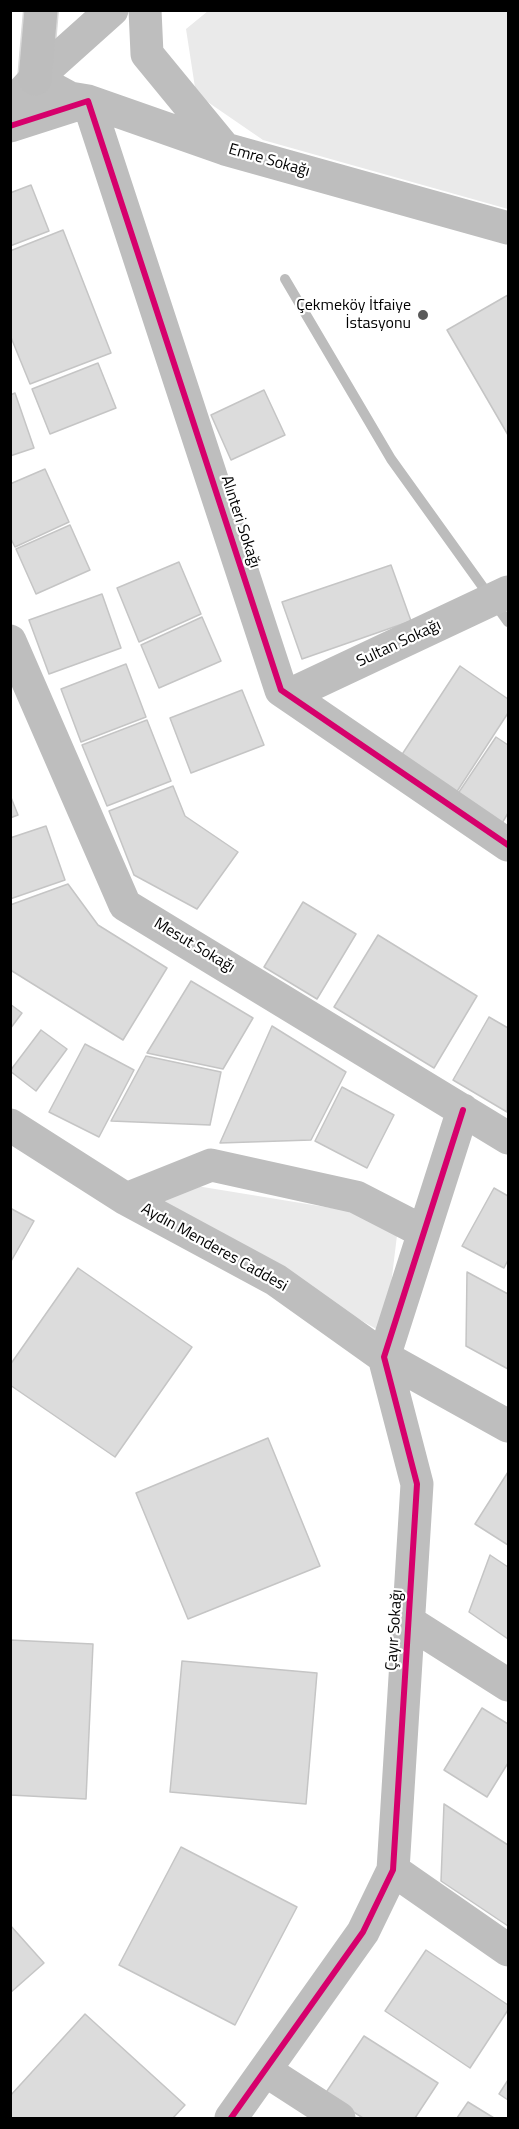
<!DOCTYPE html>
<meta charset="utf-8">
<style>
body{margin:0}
#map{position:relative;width:519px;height:2129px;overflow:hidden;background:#fff;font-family:"Titillium Web",sans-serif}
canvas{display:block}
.frame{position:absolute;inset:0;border:12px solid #000;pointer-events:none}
</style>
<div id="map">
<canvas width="519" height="2129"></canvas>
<div class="frame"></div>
</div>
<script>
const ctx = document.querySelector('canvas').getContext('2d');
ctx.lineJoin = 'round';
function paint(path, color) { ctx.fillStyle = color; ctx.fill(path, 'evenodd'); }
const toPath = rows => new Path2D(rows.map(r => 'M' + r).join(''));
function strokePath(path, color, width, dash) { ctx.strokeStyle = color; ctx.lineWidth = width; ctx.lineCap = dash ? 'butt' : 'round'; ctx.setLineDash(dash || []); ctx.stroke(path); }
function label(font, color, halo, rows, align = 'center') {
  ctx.font = font + ' "Titillium Web",sans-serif'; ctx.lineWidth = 4.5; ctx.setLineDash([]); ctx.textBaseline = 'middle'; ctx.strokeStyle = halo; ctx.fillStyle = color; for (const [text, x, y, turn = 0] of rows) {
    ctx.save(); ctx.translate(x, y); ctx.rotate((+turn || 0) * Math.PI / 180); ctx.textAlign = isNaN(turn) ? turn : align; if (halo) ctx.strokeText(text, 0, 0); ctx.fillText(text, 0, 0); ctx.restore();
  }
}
paint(toPath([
 [208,11,508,11,508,209,263,140,196,94,186,29],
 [166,1181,399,1219,385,1334,159,1205]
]), '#eaeaea');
strokePath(toPath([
 [285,279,391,459,508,622]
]), '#bcbcbc', 10);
const building = toPath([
 [31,185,49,231,10,246,10,193,31,185],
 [63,230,111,353,30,384,10,335,10,251,63,230],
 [508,295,508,435,447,330,508,295],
 [98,363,116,408,50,434,32,389,98,363],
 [264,390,285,435,231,460,211,415,264,390],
 [15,393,34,448,10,456,10,395,15,393],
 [45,469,69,522,15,547,10,537,10,484,45,469],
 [70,525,90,570,36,594,16,549,70,525],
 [179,562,201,614,139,642,117,588,179,562],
 [391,565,411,621,302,659,282,602,391,565],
 [102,594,121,648,49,674,29,620,102,594],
 [202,617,221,661,159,688,141,645,202,617],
 [126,664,146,717,81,742,61,689,126,664],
 [460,666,508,699,508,713,456,793,401,756,460,666],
 [242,690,264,745,191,773,170,718,242,690],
 [147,720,171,781,107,806,82,745,147,720],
 [496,737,508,745,508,813,501,825,457,795,496,737],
 [173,786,185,816,238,852,197,909,134,875,109,811,173,786],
 [10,795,18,815,10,818,10,795],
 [46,826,65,880,10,899,10,838,46,826],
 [68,884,98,925,167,968,123,1040,12,971,10,967,10,905,68,884],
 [303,902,356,934,317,999,264,967,303,902],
 [378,935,477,996,434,1068,334,1007,378,935],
 [191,981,253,1018,223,1069,147,1053,191,981],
 [10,1004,22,1013,10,1029,10,1004],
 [489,1017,508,1028,507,1112,453,1080,489,1017],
 [272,1026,346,1072,311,1140,220,1143,272,1026],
 [41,1030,67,1049,36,1091,10,1071,41,1030],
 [85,1044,134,1070,99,1137,49,1112,85,1044],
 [146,1056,221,1072,210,1125,111,1121,146,1056],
 [342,1087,394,1115,367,1168,315,1141,342,1087],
 [494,1188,508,1196,508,1260,504,1268,462,1246,494,1188],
 [10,1208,34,1221,10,1263,10,1208],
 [78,1268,192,1347,115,1457,10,1385,10,1365,78,1268],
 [467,1272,508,1294,508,1369,466,1346,467,1272],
 [268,1438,320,1566,188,1619,136,1493,268,1438],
 [508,1472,508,1545,475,1524,508,1472],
 [490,1555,508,1567,508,1639,469,1612,490,1555],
 [10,1640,93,1644,86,1799,10,1795,10,1640],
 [182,1661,317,1673,306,1804,170,1792,182,1661],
 [482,1708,508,1724,508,1763,487,1797,444,1770,482,1708],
 [444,1804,508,1845,508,1926,441,1881,444,1804],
 [181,1847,297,1907,235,2025,119,1965,181,1847],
 [10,1925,44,1963,10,1993,10,1925],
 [426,1950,508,2005,508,2010,470,2068,385,2011,426,1950],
 [85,2014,185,2105,173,2118,10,2118,10,2096,85,2014],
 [364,2036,438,2083,415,2118,363,2118,325,2094,364,2036],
 [508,2080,508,2100,499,2094,508,2080],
 [468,2102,494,2118,457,2118,468,2102]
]);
paint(building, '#dcdcdc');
strokePath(building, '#c5c5c5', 1.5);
const highway = toPath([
 [35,79,41,10]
]);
strokePath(highway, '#dbdbdb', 36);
strokePath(toPath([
 [145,10,147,54,225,149],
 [35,79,70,98,88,101,225,149,508,228],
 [10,106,35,79,112,10],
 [10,126,88,101,281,690,508,845],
 [10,641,125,905,508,1138],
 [289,695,508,592],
 [10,1125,126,1199,276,1280,384,1357,508,1426],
 [126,1199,211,1165,356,1197,424,1232],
 [409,1622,508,1685],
 [393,1870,508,1950],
 [266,2071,339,2118],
 [231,2118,363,1932,393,1870,417,1484,384,1357,463,1110]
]), '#bebebe', 33);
strokePath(highway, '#bdbdbd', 33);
strokePath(toPath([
 [10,126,88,101,281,690,508,845],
 [231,2118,363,1932,393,1870,417,1484,384,1357,463,1110]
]), '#d6006c', 6);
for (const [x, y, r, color] of [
 [423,315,6,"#595959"]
]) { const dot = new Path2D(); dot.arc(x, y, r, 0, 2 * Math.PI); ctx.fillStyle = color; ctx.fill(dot); strokePath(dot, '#fff', 2); }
label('16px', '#000', '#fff', [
 ["Emre Sokağı",269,161,16],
 ["Alınteri Sokağı",240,522,72],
 ["Sultan Sokağı",399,644,-25],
 ["Mesut Sokağı",194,946,31],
 ["Aydın Menderes Caddesi",214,1248,29],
 ["Çayır Sokağı",395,1630,-86]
]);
label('16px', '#000', '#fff', [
 ["Çekmeköy İtfaiye",411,306],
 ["İstasyonu",411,324]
], 'right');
</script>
